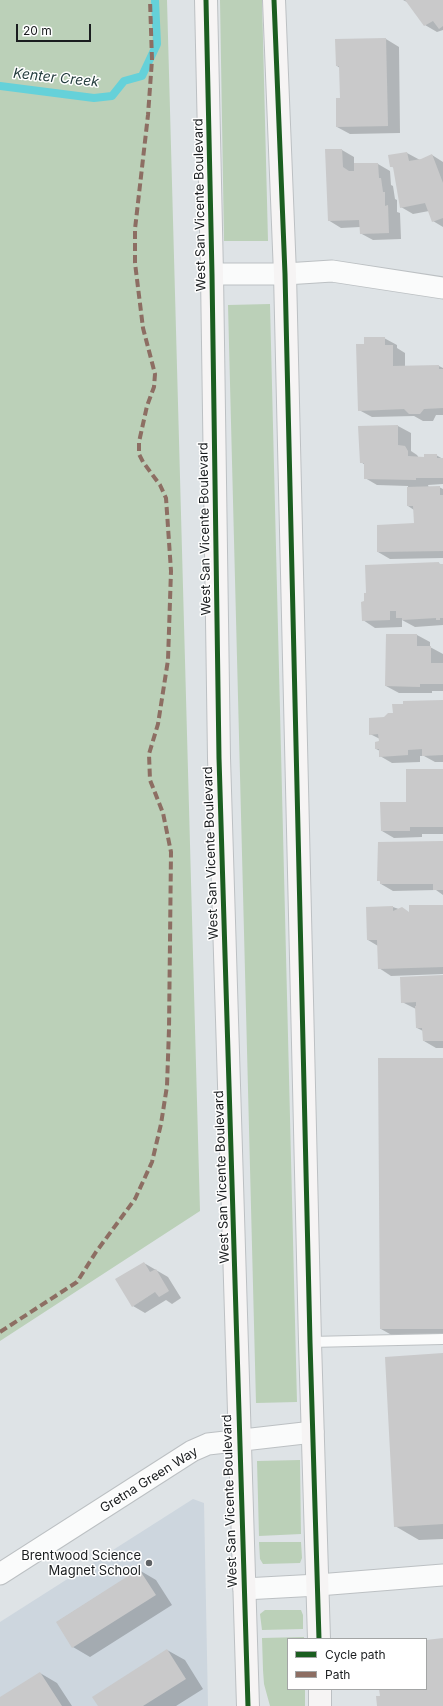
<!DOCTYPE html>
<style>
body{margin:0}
#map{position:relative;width:443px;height:1706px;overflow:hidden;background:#dee3e6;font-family:Inter,sans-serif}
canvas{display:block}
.legend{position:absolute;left:287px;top:1638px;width:140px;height:52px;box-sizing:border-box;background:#fff;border:1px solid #a3a5a5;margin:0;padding:5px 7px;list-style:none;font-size:12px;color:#1a1d1f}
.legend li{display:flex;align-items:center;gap:8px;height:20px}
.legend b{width:20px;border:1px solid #a3a5a5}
.scale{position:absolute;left:16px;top:24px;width:75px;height:18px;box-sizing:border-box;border:2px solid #1a1d1f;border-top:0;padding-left:5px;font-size:12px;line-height:14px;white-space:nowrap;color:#1a1d1f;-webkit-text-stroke:3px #fff;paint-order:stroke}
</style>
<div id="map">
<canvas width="443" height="1706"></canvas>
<ul class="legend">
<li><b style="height:5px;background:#1b5e20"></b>Cycle path</li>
<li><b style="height:5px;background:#8d6e63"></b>Path</li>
</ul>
<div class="scale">20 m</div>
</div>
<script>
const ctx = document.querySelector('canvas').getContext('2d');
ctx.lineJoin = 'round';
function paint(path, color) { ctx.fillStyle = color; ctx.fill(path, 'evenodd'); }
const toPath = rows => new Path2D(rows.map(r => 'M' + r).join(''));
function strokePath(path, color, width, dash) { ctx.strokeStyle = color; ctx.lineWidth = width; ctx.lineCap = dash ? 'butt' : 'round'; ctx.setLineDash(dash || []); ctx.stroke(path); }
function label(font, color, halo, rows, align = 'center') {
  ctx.font = font + ' Inter,sans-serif'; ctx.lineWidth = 3; ctx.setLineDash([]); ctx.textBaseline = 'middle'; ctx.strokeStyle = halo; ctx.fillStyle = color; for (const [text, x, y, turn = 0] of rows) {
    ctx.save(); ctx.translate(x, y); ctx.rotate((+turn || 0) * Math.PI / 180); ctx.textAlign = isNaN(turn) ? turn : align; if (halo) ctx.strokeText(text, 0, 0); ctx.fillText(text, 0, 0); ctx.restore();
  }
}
paint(toPath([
 [193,1499,204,1503,208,1706,0,1706,0,1622]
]), '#cdd6de');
paint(toPath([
 [0,0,167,0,200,1211,0,1341],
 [220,0,262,0,268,241,224,241],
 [270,304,297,1402,256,1403,228,305],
 [300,1460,301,1534,259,1536,257,1461],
 [259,1542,301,1542,302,1558,300,1563,263,1564,260,1559],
 [265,1610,301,1610,303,1615,303,1629,262,1630,260,1614],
 [304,1637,304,1639,288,1639,288,1689,305,1689,305,1706,270,1706,264,1684,263,1670,262,1638]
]), '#bbd0b8');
paint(toPath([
 [403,0,443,0,443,30,437,32,425,25,409,3],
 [386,39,399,47,400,133,350,134,337,127,341,99,340,68,337,66,336,40],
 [342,150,354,157,354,164,378,164,390,171,391,185,393,186,395,199,397,200,397,212,400,213,401,239,373,240,360,233,360,227,341,228,328,220],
 [407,153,420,160,432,155,443,162,443,227,433,221,429,211,413,214,401,207,394,168,391,166],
 [384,338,397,345,397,348,405,353,405,367,439,366,443,368,443,415,436,415,433,421,423,421,414,416,372,417,359,410,365,345],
 [398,426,411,433,411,451,417,455,419,458,436,455,443,459,443,484,428,485,429,488,439,487,443,489,443,558,390,559,378,552,415,524,414,510,408,506,408,486,377,485,365,478,365,465,361,462,360,427],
 [438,563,443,565,443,625,415,627,402,620,402,627,375,628,363,620],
 [387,635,417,635,430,642,430,647,443,654,443,691,432,691,432,693,399,693,386,686],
 [443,701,443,762,435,762,424,756,420,756,420,762,392,763,380,756,380,751,376,749,380,739,370,734,385,718],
 [443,770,443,834,422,834,422,837,394,838,382,831,407,803],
 [443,842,443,895,436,890,393,891,381,884,381,882,378,880],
 [443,906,443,974,391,976,379,968,378,946,368,940,393,907,410,913],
 [443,976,443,1048,436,1048,424,1041,423,1031,417,1028,416,1009,402,1002],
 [443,1059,443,1342,404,1342,381,1329],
 [144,1263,168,1277,181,1298,172,1304,166,1300,145,1313,133,1306],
 [443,1354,443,1539,419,1540,395,1526],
 [139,1570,156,1580,172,1605,90,1657,73,1647,57,1622],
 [167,1650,185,1660,203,1689,176,1706,99,1706,94,1697],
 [40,1673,57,1683,72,1706,0,1706,0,1699]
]), '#0003');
strokePath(toPath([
 [0,86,94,98,112,96,124,81,142,76,157,44,155,0]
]), '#65d1d9', 8);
paint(toPath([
 [405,0,443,0,443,26,439,29,433,21,424,26],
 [386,38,388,126,336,127,336,98,340,98,339,66,336,66,335,39],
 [325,149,342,149,343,167,349,171,354,171,354,163,378,163,379,178,381,178,383,192,385,192,385,206,388,205,389,233,360,234,359,220,328,221],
 [407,152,409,161,421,159,432,154,443,183,443,218,432,222,425,203,400,208,393,167,390,167,388,155],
 [364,337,385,337,385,345,393,345,393,366,439,365,439,369,443,369,443,408,424,409,420,414,409,414,404,409,358,411,356,344,364,344],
 [398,425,398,445,405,446,408,451,408,456,424,457,424,454,437,454,437,458,443,458,443,478,416,478,416,480,364,479,364,463,360,463,358,426],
 [440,486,440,495,443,495,443,551,377,552,377,525,414,523,413,506,407,506,407,487],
 [439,562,439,564,443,564,443,618,440,618,440,620,436,620,436,618,402,620,402,618,396,618,396,611,390,611,390,620,362,621,361,602,364,601,364,593,366,593,365,565],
 [386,634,417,634,417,646,431,646,431,663,443,663,443,684,420,684,420,687,385,686],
 [443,700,443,755,422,756,422,749,408,750,408,755,379,757,379,749,375,749,375,742,379,741,378,734,369,735,369,718,384,717,388,713,393,713,392,704,403,704,403,701],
 [406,769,443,769,443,827,410,827,410,831,381,831,380,802,406,802],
 [443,841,443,890,433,890,433,884,380,884,380,881,377,881,378,842],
 [409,905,443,905,443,967,378,969,377,940,367,940,366,907,393,906,393,911,402,907,409,912],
 [443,975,443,1041,423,1041,422,1028,416,1028,415,1006,416,1006,416,1002,401,1003,400,977],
 [378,1058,443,1058,443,1329,380,1329],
 [144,1262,150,1272,156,1269,169,1291,159,1297,155,1292,132,1307,115,1279],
 [443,1353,443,1524,394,1527,385,1357],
 [139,1569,156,1595,72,1648,56,1622],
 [443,1638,443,1706,377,1706,376,1696,380,1696,379,1689,426,1689,426,1640],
 [167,1649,186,1679,143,1706,98,1706,92,1697],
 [40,1672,62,1706,0,1706,0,1697]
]), '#c9c9ca');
const service = toPath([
 [310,1342,443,1339]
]);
const minor = toPath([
 [212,274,285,274,332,271,443,288],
 [0,1574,192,1451,208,1444,313,1432],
 [244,1589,318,1585,443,1575]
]);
const secondary = toPath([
 [206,0,212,274,219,758,248,1706],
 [274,0,285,274,310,1342,319,1639],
 [320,1689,320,1706]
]);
strokePath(service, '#bcc0c3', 12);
strokePath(minor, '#bcc0c3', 23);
strokePath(secondary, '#bcc0c3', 24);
strokePath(service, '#fafbfb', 10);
strokePath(minor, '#fafbfb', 21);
strokePath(secondary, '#f6f4f4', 22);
strokePath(toPath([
 [0,1332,77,1282,96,1252,135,1199,152,1162,161,1124,167,1086,169,1029,171,852,163,813,150,780,149,754,158,724,168,660,171,571,166,498,160,485,143,462,139,454,139,442,147,406,154,387,155,374,143,328,135,263,135,229,148,115,152,60,150,0]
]), '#8d6e63', 4, [8, 4]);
strokePath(toPath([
 [206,0,212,274,219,758,248,1706],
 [274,0,285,274,310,1342,319,1639]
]), '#1b5e20', 5);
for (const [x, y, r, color] of [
 [149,1563,4,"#5f6265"]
]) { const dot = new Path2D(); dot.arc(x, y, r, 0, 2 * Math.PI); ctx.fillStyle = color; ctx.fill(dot); strokePath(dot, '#fff', 1.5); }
label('13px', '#1a1d1f', '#fff', [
 ["West San Vicente Boulevard",200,205,-91],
 ["West San Vicente Boulevard",205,529,-91],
 ["West San Vicente Boulevard",211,853,-92],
 ["West San Vicente Boulevard",222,1177,-92],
 ["Gretna Green Way",149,1480,-32],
 ["West San Vicente Boulevard",230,1501,-92]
]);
label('13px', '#1a1d1f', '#fff', [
 ["Brentwood Science",141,1556],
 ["Magnet School",141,1571]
], 'right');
label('italic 14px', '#243d3e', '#fff', [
 ["Kenter Creek",56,78,6]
]);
</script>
